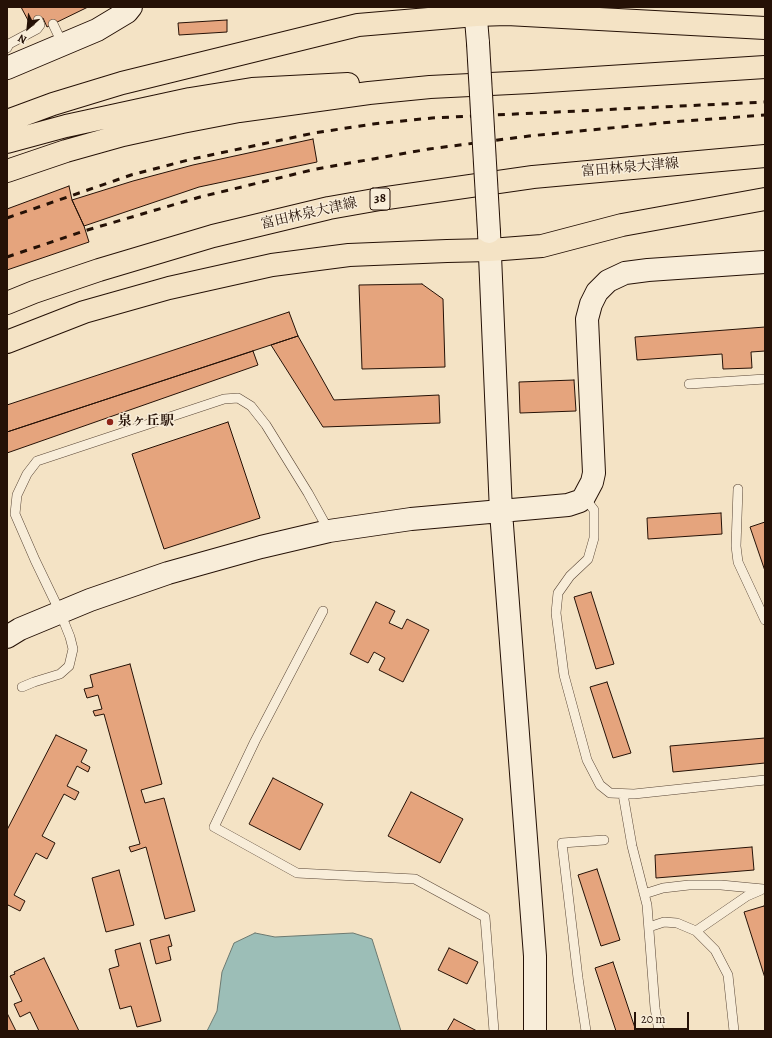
<!DOCTYPE html>
<meta charset="utf-8">
<style>
body{margin:0}
#map{position:relative;width:772px;height:1038px;overflow:hidden;background:#f4e3c5;font-family:Alegreya,serif}
canvas{display:block}
.frame{position:absolute;inset:0;border:8px solid #251106;pointer-events:none}
.north{position:absolute;left:8px;top:8px;width:40px;height:40px;-webkit-text-stroke:3px #f8edd9;paint-order:stroke;rotate:207deg;font-size:11px;font-weight:700;line-height:16px;text-align:center;color:#251106}
.north::after{content:'';display:block;margin:auto;width:14px;height:18px;background:#251106;clip-path:polygon(50% 0,100% 100%,50% 72%,0 100%)}
.scale{position:absolute;left:634px;top:1012px;width:55px;height:18px;box-sizing:border-box;border:2px solid #251106;border-top:0;padding-left:5px;font-size:12px;line-height:14px;white-space:nowrap;color:#251106;-webkit-text-stroke:3px #f8edd9;paint-order:stroke}
</style>
<div id="map">
<canvas width="772" height="1038"></canvas>
<div class="frame"></div>
<div class="north">N</div>
<div class="scale">20 m</div>
</div>
<script>
const ctx = document.querySelector('canvas').getContext('2d');
ctx.lineJoin = 'round';
function paint(path, color) { ctx.fillStyle = color; ctx.fill(path, 'evenodd'); }
const toPath = rows => new Path2D(rows.map(r => 'M' + r).join(''));
function strokePath(path, color, width, dash) { ctx.strokeStyle = color; ctx.lineWidth = width; ctx.lineCap = dash ? 'butt' : 'round'; ctx.setLineDash(dash || []); ctx.stroke(path); }
function label(font, color, halo, rows, align = 'center') {
  ctx.font = font + ' Alegreya,"Noto Serif JP",serif'; ctx.lineWidth = 3; ctx.setLineDash([]); ctx.textBaseline = 'middle'; ctx.strokeStyle = halo; ctx.fillStyle = color; for (const [text, x, y, turn = 0] of rows) {
    ctx.save(); ctx.translate(x, y); ctx.rotate((+turn || 0) * Math.PI / 180); ctx.textAlign = isNaN(turn) ? turn : align; if (halo) ctx.strokeText(text, 0, 0); ctx.fillText(text, 0, 0); ctx.restore();
  }
}
const water = toPath([
 [255,933,275,937,353,933,372,939,401,1031,207,1031,217,1011,222,972,234,943,255,933]
]);
paint(water, '#9cbeb7');
strokePath(water, '#6c7970', 1);
const building = toPath([
 [21,7,88,7,47,27,43,18,30,24,21,7],
 [227,20,227,32,179,35,178,23,227,20],
 [313,139,317,162,199,187,84,226,72,200,133,181,193,165,313,139],
 [69,186,72,200,84,226,89,242,7,270,7,209,69,186],
 [422,284,443,299,445,367,362,369,359,285,422,284],
 [289,312,298,336,7,432,7,405,289,312],
 [765,327,765,351,751,352,752,368,723,369,722,354,637,360,635,337,765,327],
 [298,336,334,400,439,395,440,423,323,427,271,345,298,336],
 [253,351,258,365,7,453,7,432,253,351],
 [574,380,576,411,520,413,519,382,574,380],
 [228,422,260,518,164,549,132,454,228,422],
 [721,513,722,534,648,539,647,518,721,513],
 [765,522,765,571,750,527,765,522],
 [591,592,614,664,596,669,574,597,591,592],
 [376,602,395,611,389,623,402,629,407,619,429,630,403,682,379,670,385,658,374,652,368,663,350,654,376,602],
 [130,664,162,784,141,790,145,803,164,798,195,911,165,919,146,847,131,852,129,847,140,844,104,714,95,716,93,711,102,709,98,695,87,698,84,689,93,687,90,675,130,664],
 [607,682,631,753,613,758,590,687,607,682],
 [56,735,87,750,81,762,90,767,88,772,77,766,67,786,79,792,75,800,64,794,42,836,55,843,47,859,36,853,14,895,25,901,20,911,8,905,7,907,7,830,56,735],
 [765,738,765,763,673,772,670,746,765,738],
 [273,778,323,804,300,850,249,824,273,778],
 [411,792,463,819,440,863,388,836,411,792],
 [752,847,754,870,656,878,655,855,752,847],
 [597,869,620,940,601,946,578,875,597,869],
 [119,870,134,925,106,932,92,878,119,870],
 [764,906,765,909,765,978,744,912,764,906],
 [169,935,172,946,168,947,171,960,156,964,150,940,169,935],
 [140,943,161,1021,137,1027,131,1006,120,1009,109,969,119,966,115,950,140,943],
 [449,948,478,962,467,984,438,970,449,948],
 [44,958,79,1031,39,1031,30,1012,20,1017,14,1004,22,1001,10,976,15,974,14,972,44,958],
 [613,962,636,1031,616,1031,595,968,613,962],
 [7,1013,16,1031,7,1031,7,1013],
 [454,1019,477,1031,447,1031,454,1019]
]);
paint(building, '#e5a47d');
strokePath(building, '#251106', 1);
const lane = toPath([
 [53,24,63,45],
 [7,48,9,44,37,29,40,25,38,20],
 [689,384,765,379],
 [738,489,736,546,738,562,765,620],
 [584,497,594,510,594,538,588,559,570,576,558,593,556,613,564,675,587,760,600,785,610,793,634,794,765,780],
 [323,611,255,741,214,827,297,873,415,879,485,917,494,1031],
 [22,687,34,682,60,674,69,666,73,649,70,637,60,612,35,560,15,514,17,495,27,474,37,461,224,399,238,398,251,406,266,425,308,493,329,531],
 [623,794,632,846,647,905,655,1008,659,1031],
 [644,894,663,888,689,885,721,885,763,889],
 [649,927,664,922,677,923,696,931,715,950,728,975,734,1031],
 [696,931,747,896,761,890],
 [586,1031,578,978,562,843,604,840]
]);
const secondary = toPath([
 [475,7,478,43],
 [7,68,97,30,127,12,131,7],
 [489,232,501,512,535,956,535,1031],
 [7,637,20,629,90,600,168,573,261,547,329,531,411,519,568,505,580,501,584,497,592,482,594,473,587,319,591,304,597,292,608,281,625,273,648,270,765,262]
]);
const primary = toPath([
 [7,121,53,104,122,83,358,25,476,15,507,14,765,28],
 [7,142,66,126,190,99,252,89,348,84],
 [7,171,66,151,123,135,182,122,239,111,369,93,430,87,531,82,765,67],
 [7,303,34,292,99,270,213,236,329,208,380,199,533,177,765,156],
 [7,342,84,312,169,288,272,265,349,255,447,251,490,250,542,246,622,225,765,199]
]);
strokePath(lane, '#594636', 10);
strokePath(secondary, '#251106', 24);
strokePath(primary, '#251106', 24);
strokePath(lane, '#f8edd9', 9);
strokePath(secondary, '#f8edd9', 22);
strokePath(primary, '#f4e3c5', 22);
strokePath(toPath([
 [7,218,131,175,192,159,314,133,373,124,432,118,765,102],
 [7,257,84,231,200,197,316,169,429,149,529,136,672,122,765,115]
]), '#251106', 3, [7, 7]);
const secondaryBridge = toPath([
 [478,43,489,232]
]);
strokePath(secondaryBridge, '#251106', 24, []);
strokePath(secondaryBridge, '#f8edd9', 22);
for (const [x, y, r, color] of [
 [110,422,4,"#8f2418"]
]) { const dot = new Path2D(); dot.arc(x, y, r, 0, 2 * Math.PI); ctx.fillStyle = color; ctx.fill(dot); strokePath(dot, '#f8edd9', 1.5); }
for (const [x, y, w] of [
 [380,199,20]
]) { const box = new Path2D(); box.roundRect(x - w / 2, y - 11, w, 22, 3); ctx.fillStyle = '#f8edd9'; ctx.fill(box); strokePath(box, '#251106', 1); }
label('bold 13px', '#251106', null, [
 ["38",380,199]
]);
label('14px', '#251106', '#f8edd9', [
 ["富田林泉大津線",630,168,-5],
 ["富田林泉大津線",309,214,-13]
]);
label('bold 14px', '#251106', '#f8edd9', [
 ["泉ヶ丘駅",118,422]
], 'left');
</script>
